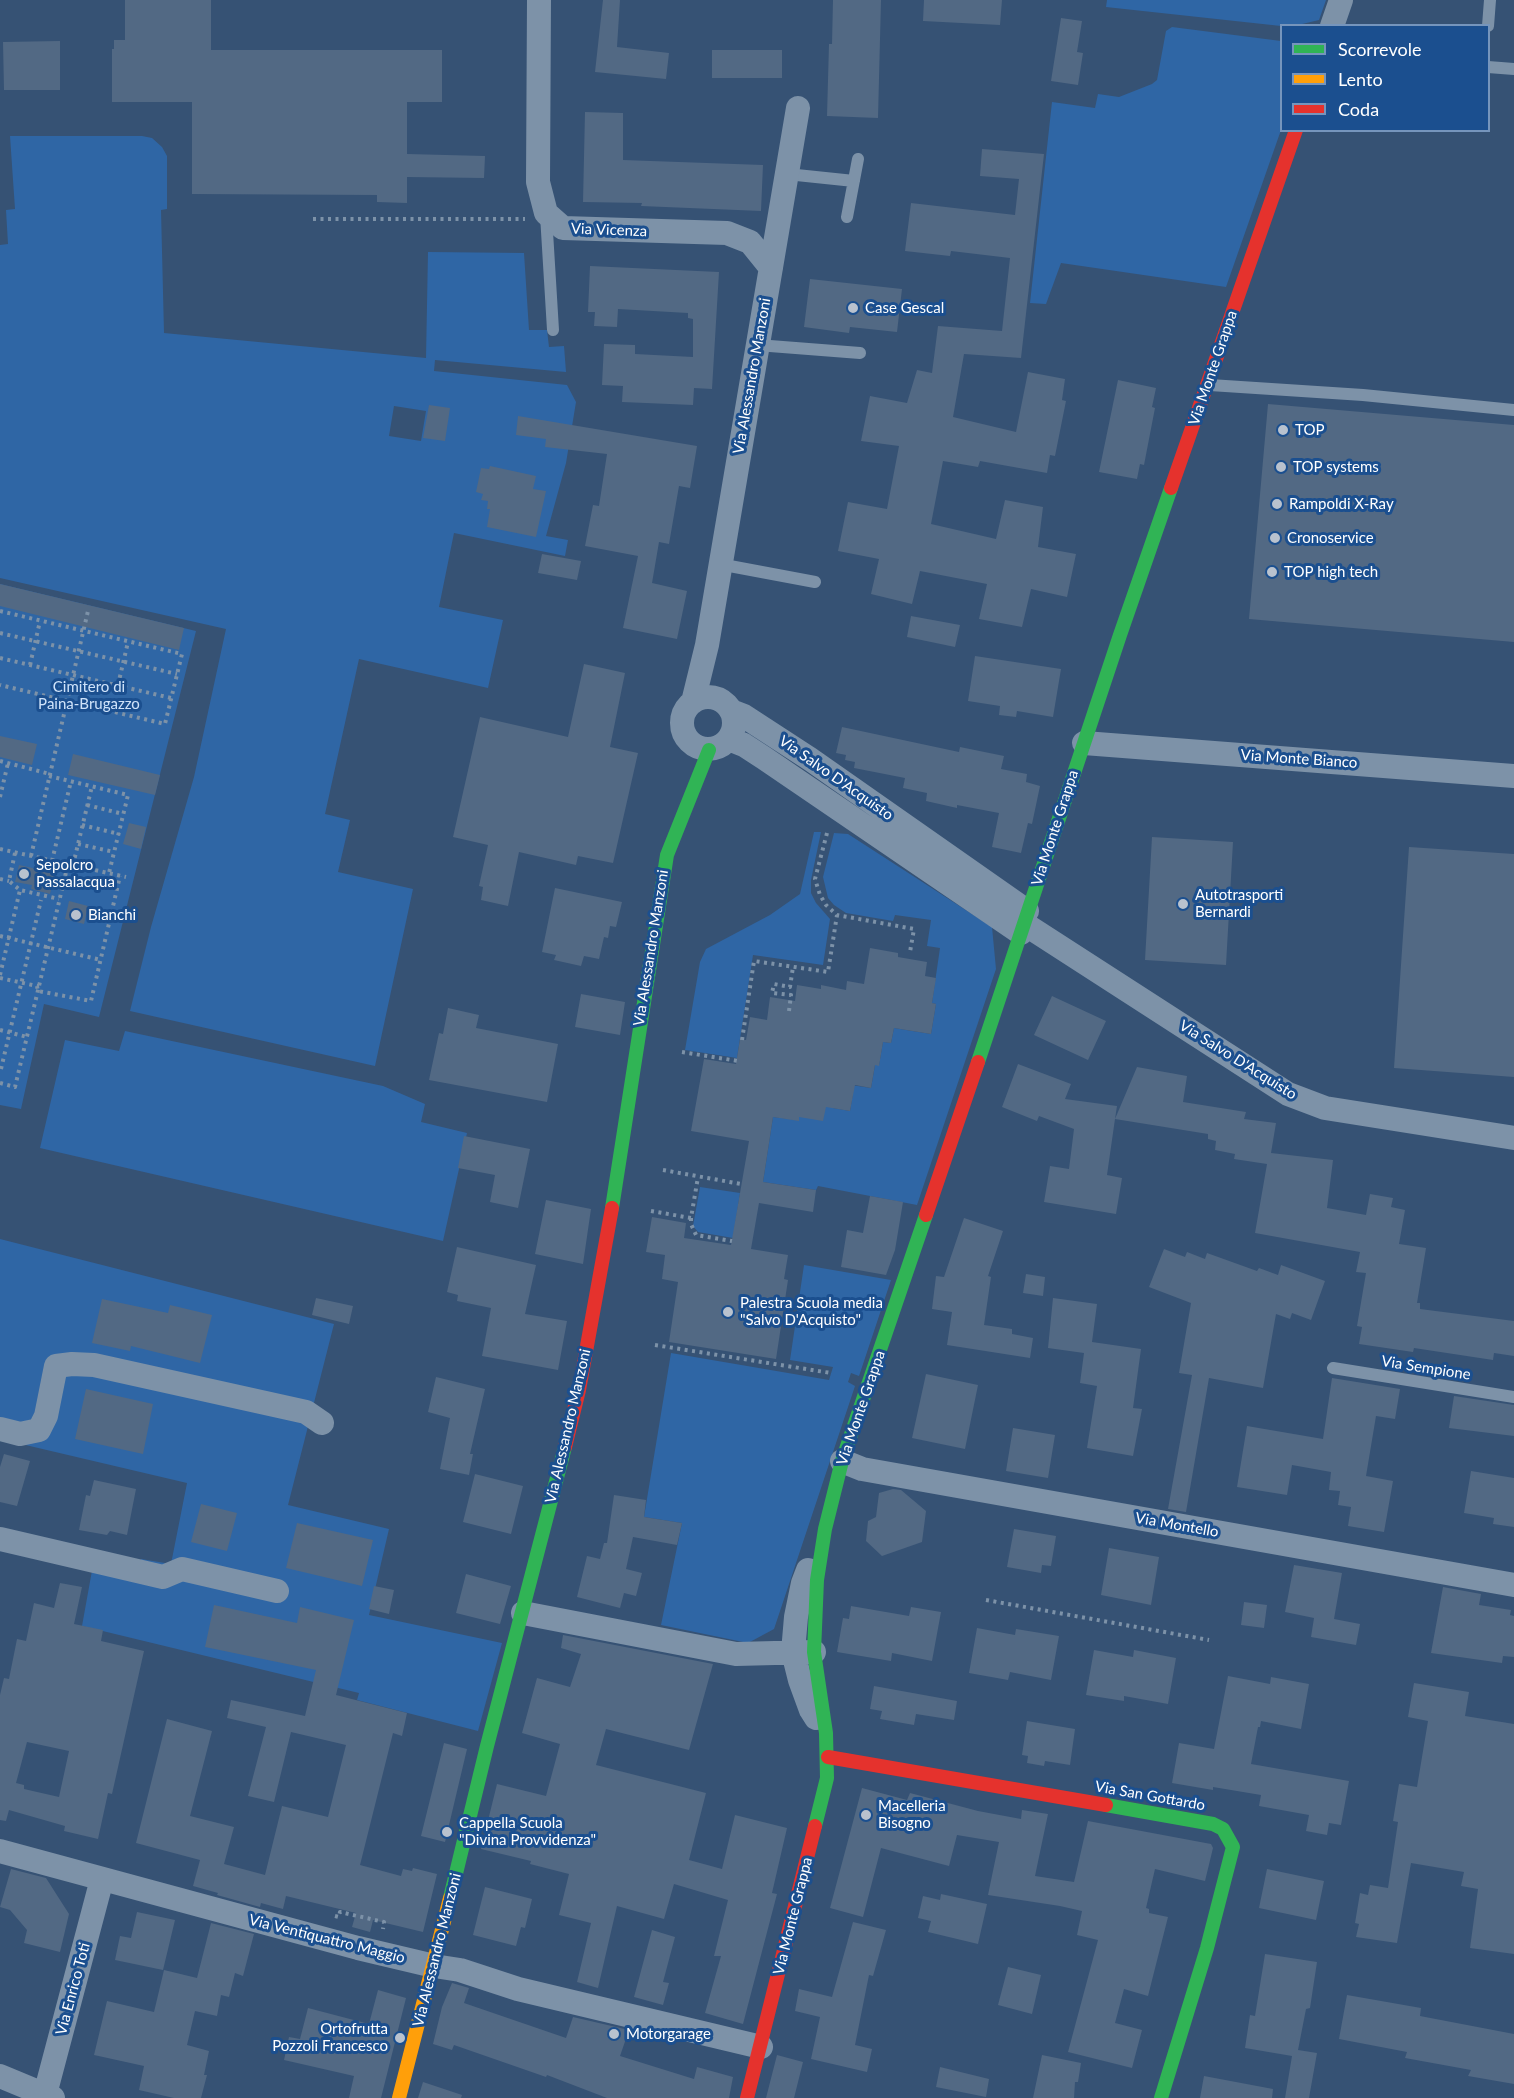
<!DOCTYPE html>
<style>
body{margin:0}
#map{position:relative;width:1514px;height:2098px;overflow:hidden;background:#365274;font-family:Lato,sans-serif}
canvas{display:block}
.legend{position:absolute;left:1280px;top:24px;width:210px;height:108px;box-sizing:border-box;background:#1b4f8f;border:2px solid #7695bc;margin:0;padding:8px 10px;list-style:none;font-size:18px;color:#fff}
.legend li{display:flex;align-items:center;gap:12px;height:30px}
.legend b{width:30px;border:2px solid #7695bc}
</style>
<div id="map">
<canvas width="1514" height="2098"></canvas>
<ul class="legend">
<li><b style="height:8px;background:#30b455"></b>Scorrevole</li>
<li><b style="height:8px;background:#ff9f0a"></b>Lento</li>
<li><b style="height:8px;background:#e5322d"></b>Coda</li>
</ul>
</div>
<script>
const ctx = document.querySelector('canvas').getContext('2d');
ctx.lineJoin = 'round';
function paint(path, color) { ctx.fillStyle = color; ctx.fill(path, 'evenodd'); }
const toPath = rows => new Path2D(rows.map(r => 'M' + r).join(''));
function strokePath(path, color, width, dash) { ctx.strokeStyle = color; ctx.lineWidth = width; ctx.lineCap = dash ? 'butt' : 'round'; ctx.setLineDash(dash || []); ctx.stroke(path); }
function label(font, color, halo, rows, align = 'center') {
  ctx.font = font + ' Lato,sans-serif'; ctx.lineWidth = 6; ctx.setLineDash([]); ctx.textBaseline = 'middle'; ctx.strokeStyle = halo; ctx.fillStyle = color; for (const [text, x, y, turn = 0] of rows) {
    ctx.save(); ctx.translate(x, y); ctx.rotate((+turn || 0) * Math.PI / 180); ctx.textAlign = isNaN(turn) ? turn : align; if (halo) ctx.strokeText(text, 0, 0); ctx.fillText(text, 0, 0); ctx.restore();
  }
}
paint(toPath([
 [1107,0,1326,0,1319,20,1298,25,1281,26,1106,7],
 [1172,27,1281,41,1281,130,1226,287,1061,263,1046,304,1030,303,1052,102,1095,108,1098,94,1119,97,1152,84,1157,80,1166,31],
 [10,136,142,136,152,138,162,147,167,156,167,209,161,210,164,333,426,358,428,252,524,253,529,330,547,330,549,347,564,346,566,372,435,360,434,371,567,385,576,402,566,463,546,536,568,540,565,556,454,533,439,607,503,620,488,688,359,659,325,814,350,820,338,872,413,889,375,1066,130,1011,151,927,194,777,226,629,0,578,0,245,8,244,6,210,15,209],
 [394,406,426,411,421,441,389,436],
 [0,584,196,631,99,1017,44,1004,21,1109,0,1105],
 [814,832,821,832,811,880,811,893,816,903,830,919,823,965,753,955,737,1058,685,1050,700,962,706,949,770,915,800,894],
 [834,833,848,834,992,927,996,969,917,1205,818,1186,816,1190,763,1182,773,1117,799,1120,799,1117,828,1094,833,1108,850,1111,853,1093,844,1084,871,1088,875,1065,879,1065,883,1042,891,1043,894,1028,931,1034,936,1004,932,1003,940,948,927,946,931,920,895,915,893,921,846,913,834,905,828,898,823,877],
 [125,1031,383,1086,425,1104,421,1122,467,1133,443,1241,40,1148,65,1040,119,1051],
 [700,1187,740,1193,733,1238,698,1232,693,1226],
 [0,1239,334,1324,288,1505,389,1529,369,1615,502,1643,478,1731,357,1700,359,1693,82,1626,93,1565,138,1573,141,1559,171,1564,187,1483,0,1439],
 [804,1265,891,1280,859,1376,851,1373,848,1382,855,1386,774,1629,748,1643,661,1625,682,1523,644,1517,671,1353,829,1380,833,1367,790,1360]
]), '#2f66a5');
paint(toPath([
 [125,0,211,0,211,50,442,50,442,102,407,102,407,154,485,156,484,178,407,177,407,203,377,202,377,195,192,194,192,102,112,102,112,49,114,49,114,40,125,40],
 [603,0,620,0,617,47,669,53,666,79,595,72],
 [833,0,881,0,878,118,827,116,829,44,832,44],
 [924,0,1002,0,1000,25,923,21],
 [1061,18,1082,21,1077,52,1083,53,1078,85,1051,81],
 [60,41,60,90,4,90,3,42],
 [712,50,782,50,782,78,712,78],
 [585,112,623,113,623,160,763,165,761,211,641,206,642,203,583,202],
 [982,149,1044,154,1021,358,964,354,953,417,1016,432,1028,372,1065,379,1062,400,1066,401,1055,456,1050,455,1047,473,980,461,978,467,943,461,931,524,996,539,1005,500,1043,507,1038,547,1076,554,1067,597,1031,589,1022,627,979,619,987,584,920,571,912,604,871,594,879,559,838,551,848,502,887,509,899,446,861,441,870,396,907,403,917,370,932,373,938,326,1002,331,1010,258,951,251,950,256,905,251,911,203,1015,215,1019,179,980,176],
 [590,266,719,272,712,389,694,388,693,405,622,402,623,386,602,385,604,344,635,345,635,354,693,357,693,319,688,318,688,313,618,309,617,327,594,326,595,312,588,312],
 [810,279,902,289,897,332,850,327,849,333,804,327],
 [1118,380,1156,388,1152,407,1155,408,1144,465,1140,464,1137,479,1099,472],
 [1268,404,1514,425,1514,642,1249,619],
 [429,405,450,408,445,441,423,438],
 [518,416,697,446,690,488,679,486,669,544,659,542,652,583,687,591,677,639,623,628,638,556,585,546,593,505,599,506,607,454,545,447,546,439,516,435],
 [490,466,536,476,533,489,546,491,536,537,487,527,490,509,487,509,488,501,481,500,483,494,476,492,481,468,489,469],
 [542,554,581,561,577,580,538,573],
 [0,584,184,628,179,650,0,606],
 [911,616,960,625,955,647,907,637],
 [975,656,1061,669,1053,717,1017,711,1016,717,999,715,1000,706,968,701],
 [584,664,625,673,610,747,638,753,613,863,578,856,576,865,519,852,508,906,481,900,483,887,479,886,488,845,453,837,480,717,568,737],
 [842,727,959,752,960,747,1004,756,1001,769,1027,774,1026,782,1040,786,1032,824,1028,823,1021,853,992,847,999,813,957,805,957,808,926,801,927,793,903,788,905,778,854,768,855,762,845,760,846,755,836,753],
 [0,736,37,744,32,765,0,757],
 [73,754,160,775,155,795,68,775],
 [129,823,146,827,141,849,123,844],
 [1152,837,1233,842,1226,965,1145,960],
 [1409,847,1514,854,1514,1077,1394,1068],
 [19,865,55,873,50,894,31,889,32,885,15,882],
 [555,888,622,902,616,927,610,926,608,938,604,937,599,959,584,956,581,966,554,960,556,955,542,952],
 [69,901,88,906,84,924,65,919],
 [870,948,898,953,898,957,927,962,925,976,936,978,932,1003,936,1004,931,1034,894,1028,891,1043,883,1042,879,1066,875,1065,871,1088,855,1085,850,1111,826,1107,823,1121,799,1117,799,1121,773,1117,763,1182,816,1190,813,1212,759,1203,751,1249,788,1255,784,1279,788,1280,776,1359,669,1342,678,1282,662,1279,665,1255,646,1252,652,1217,686,1223,684,1238,731,1245,749,1141,691,1131,704,1059,736,1064,740,1039,746,1040,750,1017,767,1020,770,997,795,1001,797,985,821,989,821,985,846,990,847,981,864,984],
 [581,994,625,1002,620,1035,575,1027],
 [1052,996,1106,1021,1088,1060,1034,1035],
 [448,1008,479,1015,476,1028,558,1044,547,1102,429,1080,439,1033,443,1034],
 [1018,1064,1071,1084,1065,1099,1117,1106,1115,1119,1137,1067,1187,1076,1183,1102,1246,1112,1244,1119,1276,1123,1271,1153,1333,1160,1327,1208,1366,1215,1370,1194,1393,1198,1391,1207,1405,1210,1399,1244,1426,1248,1417,1303,1420,1303,1420,1309,1514,1321,1514,1356,1494,1353,1493,1360,1414,1348,1413,1352,1359,1344,1362,1327,1357,1326,1366,1273,1356,1272,1360,1252,1255,1233,1267,1164,1234,1159,1235,1154,1215,1150,1216,1141,1208,1139,1208,1134,1115,1119,1107,1175,1122,1178,1116,1214,1044,1202,1050,1166,1069,1169,1074,1129,1039,1116,1037,1121,1002,1107],
 [464,1136,530,1149,518,1208,490,1202,495,1175,458,1168],
 [870,1196,903,1202,895,1250,886,1275,841,1267,847,1230,863,1233],
 [546,1200,591,1209,583,1264,535,1254],
 [964,1218,1003,1231,988,1276,991,1277,984,1325,1012,1329,1012,1334,1033,1338,1030,1358,947,1345,952,1312,932,1309,936,1276,944,1277],
 [457,1247,536,1265,525,1314,567,1321,558,1370,482,1356,491,1308,457,1301,458,1295,447,1292],
 [1164,1249,1185,1257,1187,1252,1205,1259,1207,1253,1257,1271,1259,1268,1278,1275,1281,1265,1325,1281,1311,1320,1292,1313,1290,1319,1276,1314,1263,1388,1209,1378,1186,1512,1168,1509,1192,1375,1179,1373,1191,1303,1149,1287],
 [1026,1274,1045,1277,1043,1296,1023,1293],
 [316,1298,353,1306,349,1324,312,1315],
 [1053,1298,1097,1304,1092,1342,1141,1349,1133,1408,1142,1409,1133,1456,1087,1448,1097,1386,1080,1383,1084,1353,1048,1348],
 [102,1299,168,1313,170,1305,212,1315,200,1363,131,1346,130,1351,92,1343],
 [926,1374,978,1385,965,1449,912,1438],
 [436,1377,485,1389,470,1454,473,1454,469,1475,440,1469,450,1418,428,1412],
 [1332,1378,1400,1389,1395,1419,1376,1416,1366,1476,1393,1481,1384,1532,1348,1526,1351,1507,1338,1505,1340,1491,1329,1490,1331,1472,1292,1465,1287,1495,1237,1487,1247,1426,1323,1439],
 [86,1389,153,1404,143,1454,75,1439],
 [1454,1396,1514,1405,1514,1436,1449,1428],
 [1013,1428,1055,1435,1048,1478,1006,1471],
 [4,1454,30,1461,17,1506,0,1502,0,1467],
 [1471,1471,1514,1478,1514,1527,1493,1524,1494,1518,1464,1513],
 [475,1474,523,1486,511,1534,463,1522],
 [94,1480,136,1489,127,1535,110,1531,107,1535,79,1530,86,1495,90,1496],
 [893,1489,901,1490,926,1511,922,1542,882,1556,866,1541,868,1521,876,1517,879,1493],
 [614,1495,646,1500,644,1517,682,1523,677,1545,633,1537,626,1569,642,1573,636,1596,624,1593,620,1608,577,1597,587,1556,600,1559,604,1543,607,1543],
 [201,1504,237,1513,227,1551,191,1542],
 [297,1523,373,1540,362,1586,286,1568],
 [1014,1529,1056,1536,1051,1566,1042,1565,1041,1573,1007,1567],
 [1109,1548,1159,1557,1151,1605,1101,1595],
 [1294,1565,1342,1573,1334,1619,1360,1624,1356,1645,1311,1637,1314,1618,1285,1612],
 [466,1574,511,1586,500,1624,456,1613],
 [60,1583,82,1587,74,1624,103,1630,101,1641,144,1651,112,1794,108,1793,98,1839,64,1831,65,1826,9,1810,6,1821,0,1820,0,1695,4,1678,9,1679,17,1639,26,1641,34,1603,54,1608],
 [27,1742,69,1751,59,1797,24,1789,24,1785,16,1783],
 [374,1586,394,1590,389,1614,369,1609],
 [1443,1587,1481,1594,1479,1605,1511,1610,1510,1615,1514,1616,1514,1657,1503,1656,1502,1663,1431,1653],
 [1244,1602,1267,1605,1264,1628,1241,1625],
 [214,1605,297,1623,300,1607,354,1620,336,1695,407,1713,402,1736,393,1733,360,1865,401,1876,403,1869,412,1871,413,1868,437,1874,423,1932,373,1920,370,1932,352,1927,356,1913,286,1896,283,1909,261,1903,260,1907,217,1895,218,1893,193,1886,200,1860,136,1843,167,1719,212,1731,190,1816,234,1827,224,1864,265,1875,282,1806,328,1817,346,1745,291,1732,274,1802,248,1796,266,1727,227,1718,231,1700,305,1716,316,1670,205,1647],
 [851,1606,909,1616,911,1607,941,1612,932,1661,892,1653,891,1661,837,1652,843,1618,849,1619],
 [977,1628,1015,1635,1016,1629,1059,1636,1051,1680,1010,1672,1008,1680,969,1673],
 [563,1635,713,1664,689,1750,606,1729,596,1765,706,1793,689,1860,722,1869,735,1815,787,1828,772,1893,777,1894,743,2024,705,2013,721,1956,714,1956,728,1900,674,1884,664,1919,617,1906,598,1988,577,1982,591,1923,559,1915,569,1874,530,1864,531,1861,481,1849,497,1784,546,1796,560,1744,522,1733,537,1678,570,1687,581,1654,561,1648],
 [1094,1650,1133,1657,1134,1650,1176,1658,1168,1704,1124,1696,1124,1701,1086,1695],
 [1228,1676,1270,1684,1271,1677,1309,1684,1301,1729,1261,1721,1260,1727,1258,1727,1251,1764,1349,1781,1341,1825,1329,1823,1327,1835,1306,1831,1309,1815,1259,1806,1261,1795,1213,1787,1213,1790,1172,1783,1179,1743,1214,1749],
 [1414,1683,1469,1692,1465,1716,1514,1724,1514,1954,1470,1948,1478,1889,1461,1886,1464,1872,1411,1863,1397,1943,1356,1937,1359,1924,1355,1923,1360,1893,1368,1895,1370,1885,1388,1888,1398,1822,1393,1821,1399,1784,1417,1787,1428,1721,1408,1717],
 [874,1686,957,1701,954,1720,916,1714,914,1725,880,1719,882,1711,870,1709],
 [1027,1721,1075,1729,1070,1765,1045,1761,1044,1766,1027,1763,1028,1756,1022,1755],
 [444,1743,467,1749,445,1842,421,1836],
 [862,1788,907,1800,910,1793,978,1811,1021,1819,1022,1810,1048,1814,1035,1876,1074,1882,1088,1821,1211,1844,1213,1848,1205,1881,1155,1869,1146,1908,1149,1909,1149,1913,1168,1917,1148,1996,1124,1989,1115,2023,1142,2030,1132,2068,1068,2052,1098,1940,1077,1935,1082,1911,1060,1906,988,1895,999,1842,957,1835,949,1866,881,1848,863,1917,830,1908],
 [11,1869,46,1878,69,1914,60,1952,24,1943,27,1930,10,1910,0,1907],
 [1267,1869,1324,1881,1316,1920,1259,1908],
 [485,1887,532,1899,525,1928,521,1927,516,1946,473,1935],
 [941,1894,987,1904,978,1944,928,1932,931,1921,918,1918,923,1896,940,1900],
 [137,1912,175,1920,163,1970,115,1960,120,1936,131,1938],
 [853,1922,886,1930,873,1976,869,1975,855,2045,872,2049,867,2072,811,2059,820,2017,795,2011,799,1989,832,1997],
 [211,1923,254,1934,243,1976,235,1973,229,1997,221,1995,217,2016,195,2011,187,2045,209,2051,204,2075,207,2075,201,2098,174,2098,139,2090,144,2066,94,2055,107,2001,154,2012,164,1970,197,1978],
 [652,1930,675,1937,663,1982,669,1983,663,2005,634,1997],
 [1265,1954,1317,1962,1310,2008,1306,2009,1298,2050,1317,2053,1309,2098,1285,2098,1292,2056,1245,2048,1250,2015,1255,2016],
 [1008,1967,1041,1975,1032,2014,998,2005],
 [452,1983,469,1988,464,2003,566,2038,573,2017,629,2030,620,2056,694,2079,697,2067,733,2077,729,2098,607,2098,547,2075,546,2077,454,2045,452,2050,433,2044,442,2007],
 [378,1990,406,1998,381,2098,349,2098,354,2076,284,2060,289,2037,300,2039,308,2008,369,2024],
 [1347,1995,1421,2008,1420,2016,1514,2034,1514,2084,1468,2076,1471,2070,1405,2058,1407,2052,1339,2039],
 [777,2055,803,2062,794,2098,766,2098],
 [1042,2055,1081,2063,1078,2082,1075,2082,1074,2098,1033,2098],
 [940,2067,989,2079,986,2097,936,2087],
 [1204,2076,1273,2089,1272,2098,1200,2098],
 [423,2082,462,2095,461,2098,418,2098]
]), '#526984');
strokePath(toPath([
 [313,219,525,219],
 [0,611,182,654,165,724,0,685],
 [0,633,177,674],
 [0,658,171,698],
 [30,665,40,621],
 [118,685,128,642],
 [0,761,50,774],
 [49,776,128,795,109,873],
 [0,797,8,763],
 [87,805,123,814],
 [82,825,119,834],
 [827,833,815,879,820,895,826,905,837,915,914,929,910,952],
 [78,844,114,852],
 [0,849,126,877],
 [15,853,9,881,20,890,59,899],
 [31,856,88,611],
 [52,861,71,781],
 [73,865,92,786],
 [0,879,9,881],
 [0,936,101,960],
 [0,975,20,890],
 [0,978,37,986,38,991,91,1001,120,876],
 [789,1011,791,995,772,993,774,984,790,987,793,967],
 [0,1030,27,1037],
 [742,1040,754,961,828,972,837,915],
 [682,1052,738,1061],
 [1,1069,41,900],
 [0,1083,15,1087,68,864],
 [663,1170,741,1184],
 [651,1211,691,1218,698,1177],
 [691,1218,691,1224,696,1235,732,1241],
 [655,1345,831,1373],
 [986,1600,1209,1640],
 [335,1916,339,1917,340,1912,384,1922,383,1929]
]), '#7d92a8', 4, [3, 4.5]);
strokePath(toPath([
 [1488,26,1490,0],
 [1488,67,1514,69],
 [787,174,854,181],
 [546,215,553,330],
 [847,217,858,159],
 [757,345,860,353],
 [1210,385,1363,395,1514,410],
 [719,564,815,582],
 [1333,1368,1514,1397]
]), '#7d92a8', 12);
strokePath(toPath([
 [539,0,538,182,546,213,563,228,727,233,750,242,771,268],
 [1332,26,1341,0],
 '682 723a26 26 0 1 1 52 0a26 26 0 1 1-52 0Z',
 [693,702,707,645,798,108],
 [731,711,744,716,810,759,1027,911],
 [729,739,744,745,764,758,1021,933],
 [1084,743,1514,776],
 [1023,923,1288,1094,1325,1108,1514,1138],
 [0,1429,20,1434,39,1430,46,1416,56,1366,72,1364,94,1365,306,1412,322,1423],
 [842,1461,862,1469,1514,1585],
 [0,1539,163,1577,182,1569,277,1591],
 [808,1570,803,1583,796,1617,793,1652,800,1680,811,1710,816,1718],
 [523,1613,736,1654,814,1652],
 [0,1851,358,1948,434,1966,460,1970,518,1989,761,2047],
 [0,2076,53,2098],
 [44,2098,102,1879]
]), '#7d92a8', 24);
strokePath(toPath([
 [978,1062,1120,635,1171,488],
 [612,1208,667,855,709,750],
 [1106,1805,1213,1824,1223,1829,1233,1847,1207,1948,1161,2098],
 [815,1826,827,1778,826,1733,814,1652,817,1580,825,1529,842,1461,926,1215],
 [450,1898,487,1746,565,1447]
]), '#30b455', 14);
strokePath(toPath([
 [399,2098,450,1898]
]), '#ff9f0a', 14);
strokePath(toPath([
 [1171,488,1296,130],
 [926,1215,978,1062],
 [565,1447,579,1390,612,1208],
 [828,1757,1106,1805],
 [747,2098,815,1826]
]), '#e5322d', 14);
for (const [x, y, r, color] of [
 [853,308,6,"#b9c2ce"],
 [1283,430,6,"#b9c2ce"],
 [1281,467,6,"#b9c2ce"],
 [1277,504,6,"#b9c2ce"],
 [1275,538,6,"#b9c2ce"],
 [1272,572,6,"#b9c2ce"],
 [24,874,6,"#b9c2ce"],
 [1183,904,6,"#b9c2ce"],
 [76,915,6,"#b9c2ce"],
 [728,1312,6,"#b9c2ce"],
 [866,1815,6,"#b9c2ce"],
 [447,1832,6,"#b9c2ce"],
 [614,2034,6,"#b9c2ce"],
 [400,2038,6,"#b9c2ce"]
]) { const dot = new Path2D(); dot.arc(x, y, r, 0, 2 * Math.PI); ctx.fillStyle = color; ctx.fill(dot); strokePath(dot, '#1b4f8f', 2); }
label('15px', '#fff', '#1b4f8f', [
 ["Via Vicenza",609,230,2],
 ["Via Monte Grappa",1213,368,-71],
 ["Via Alessandro Manzoni",752,376,-80],
 ["Via Monte Bianco",1299,759,4],
 ["Via Salvo D'Acquisto",836,778,35],
 ["Via Monte Grappa",1055,828,-72],
 ["Via Alessandro Manzoni",651,948,-81],
 ["Via Salvo D'Acquisto",1238,1060,32],
 ["Via Sempione",1426,1368,9],
 ["Via Monte Grappa",861,1408,-71],
 ["Via Alessandro Manzoni",568,1426,-77],
 ["Via Montello",1177,1525,10],
 ["Via San Gottardo",1150,1796,10],
 ["Via Monte Grappa",793,1916,-76],
 ["Via Ventiquattro Maggio",327,1939,14],
 ["Via Alessandro Manzoni",437,1950,-76],
 ["Via Enrico Toti",73,1989,-75]
]);
label('15px', '#fff', '#1b4f8f', [
 ["Case Gescal",865,308],
 ["TOP",1295,430],
 ["TOP systems",1293,467],
 ["Rampoldi X-Ray",1289,504],
 ["Cronoservice",1287,538],
 ["TOP high tech",1284,572],
 ["Sepolcro",36,865],
 ["Passalacqua",36,882],
 ["Autotrasporti",1195,895],
 ["Bernardi",1195,912],
 ["Bianchi",88,915],
 ["Palestra Scuola media",740,1303],
 ["\"Salvo D'Acquisto\"",740,1320],
 ["Macelleria",878,1806],
 ["Bisogno",878,1823],
 ["Cappella Scuola",459,1823],
 ["\"Divina Provvidenza\"",459,1840],
 ["Ortofrutta",388,2029,"right"],
 ["Pozzoli Francesco",388,2046,"right"],
 ["Motorgarage",626,2034]
], 'left');
label('15px', '#cfe3fa', '#1b4f8f', [
 ["Cimitero di",89,687],
 ["Paina-Brugazzo",89,704]
]);
</script>
